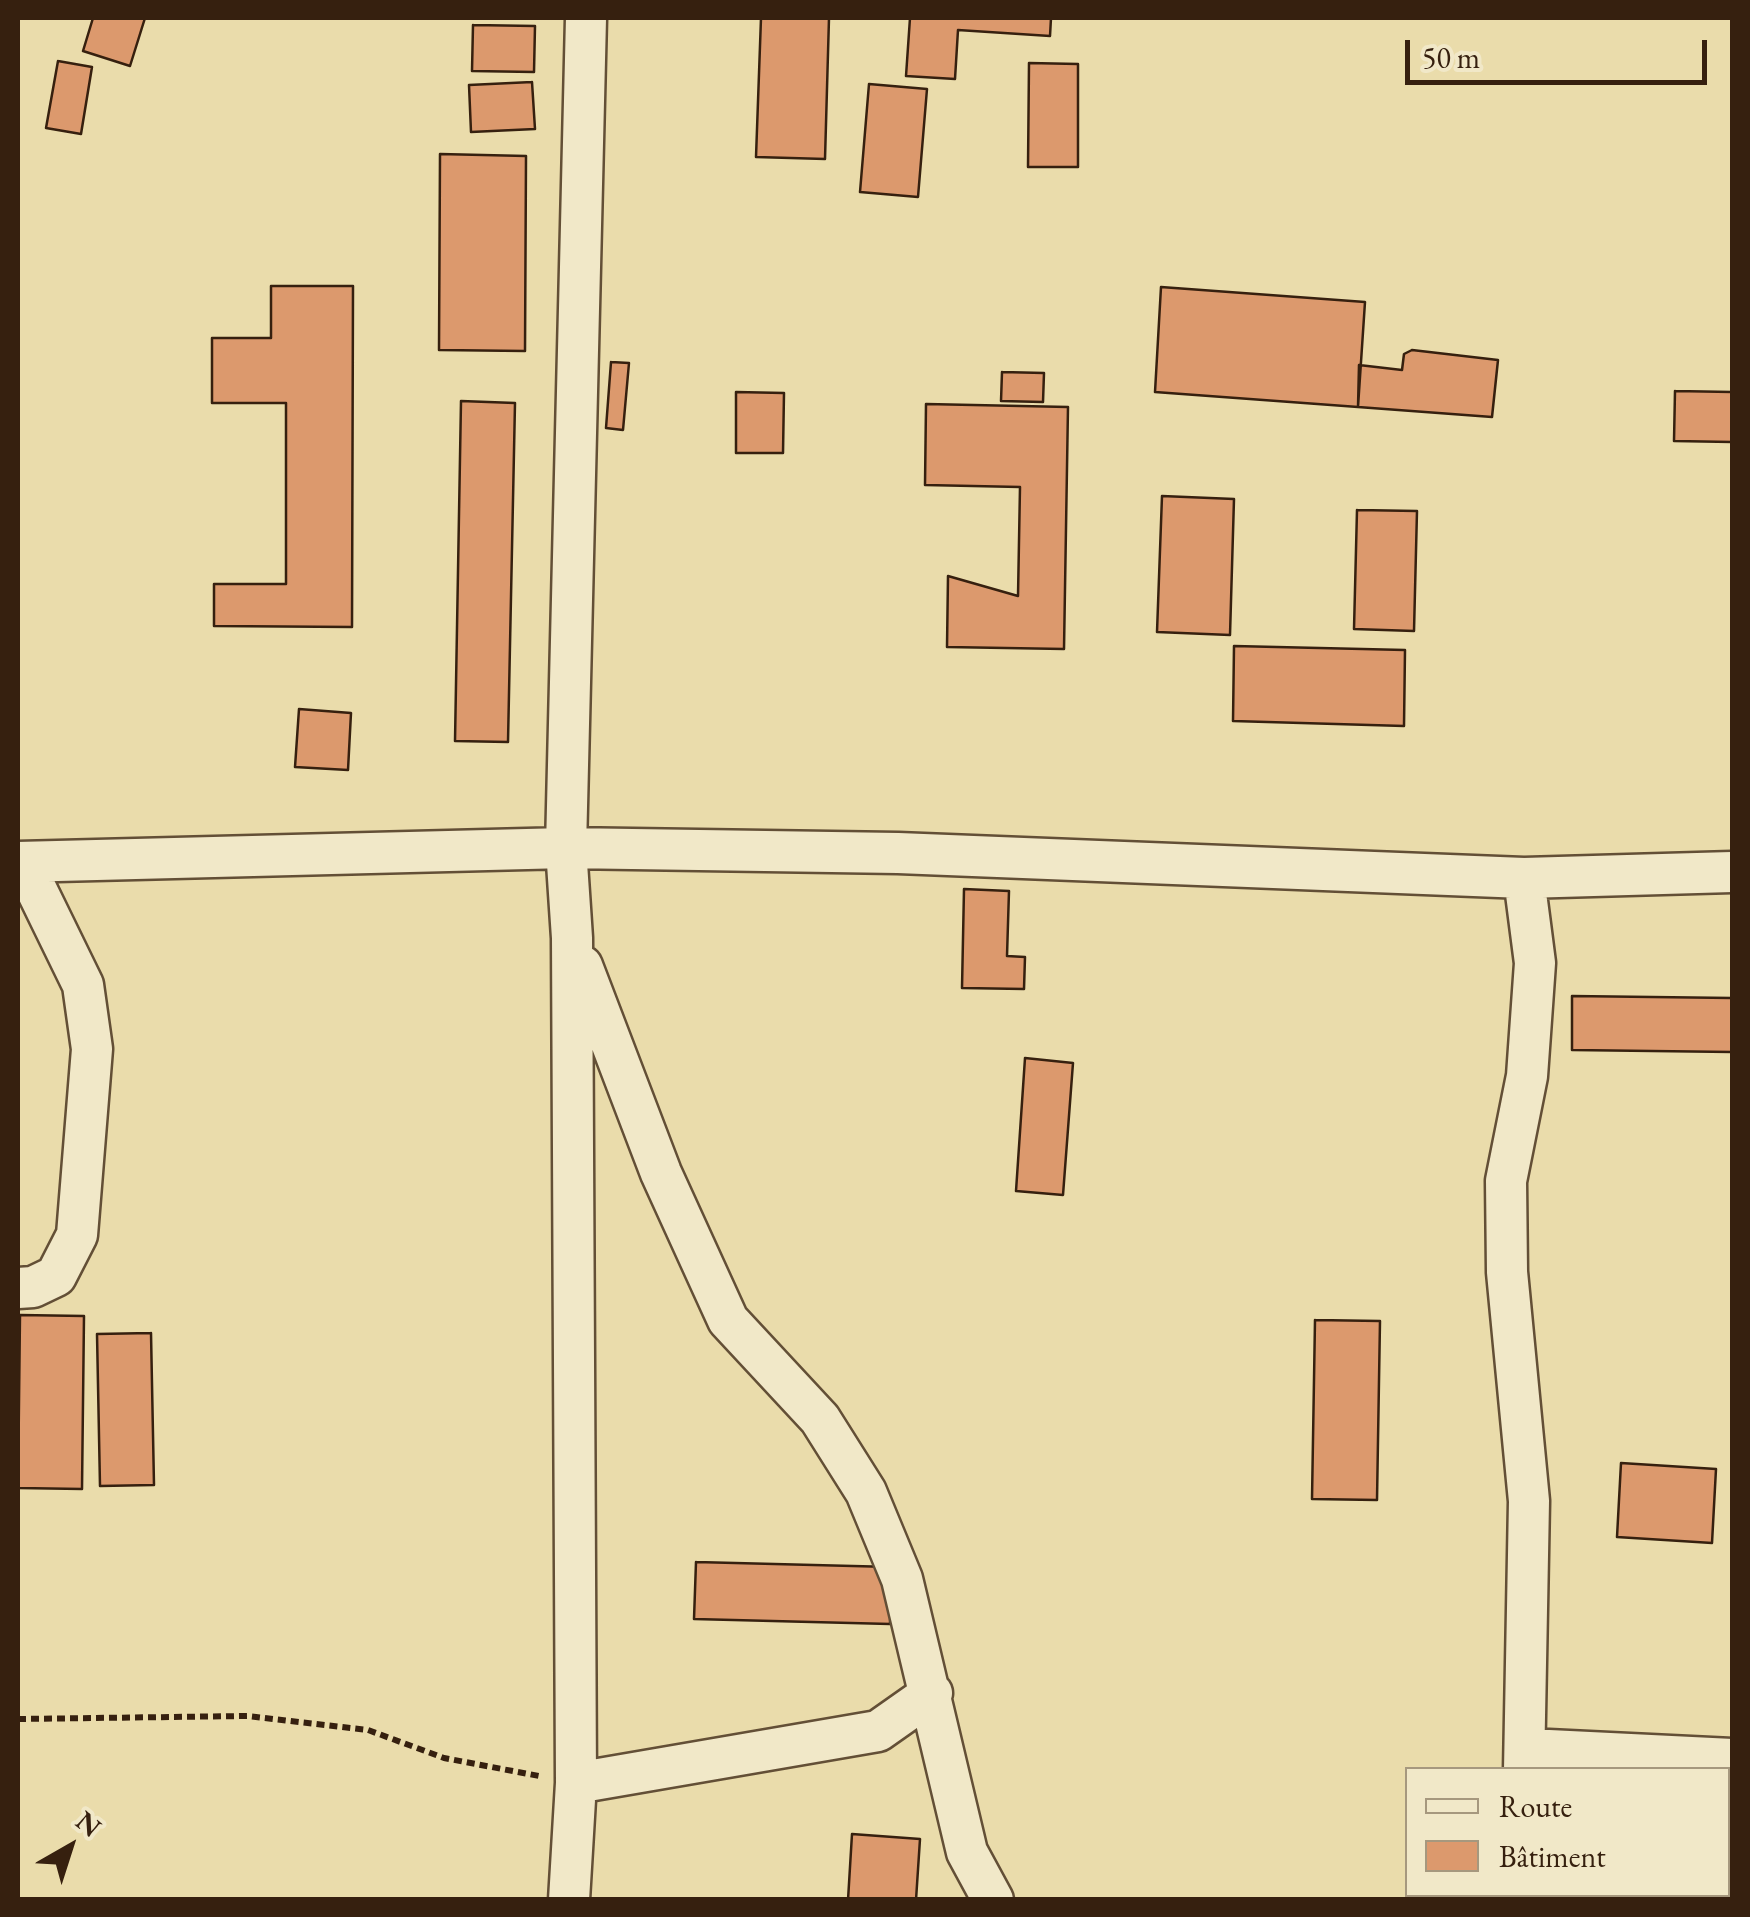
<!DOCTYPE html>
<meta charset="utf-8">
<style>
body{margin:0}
#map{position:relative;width:1750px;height:1917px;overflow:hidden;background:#eadcab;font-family:"EB Garamond",serif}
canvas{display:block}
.frame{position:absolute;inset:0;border:20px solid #36200f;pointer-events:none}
.legend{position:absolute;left:1405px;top:1767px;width:325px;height:130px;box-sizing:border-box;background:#f1e8c8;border:2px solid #a6987e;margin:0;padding:12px 18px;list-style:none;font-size:30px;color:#36200f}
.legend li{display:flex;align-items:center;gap:20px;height:50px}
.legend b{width:50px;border:2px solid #a6987e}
.north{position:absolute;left:20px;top:1797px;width:100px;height:100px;-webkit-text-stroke:8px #f1e8c8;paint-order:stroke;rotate:39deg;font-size:28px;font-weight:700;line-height:40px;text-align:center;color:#36200f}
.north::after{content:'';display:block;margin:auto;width:35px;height:45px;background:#36200f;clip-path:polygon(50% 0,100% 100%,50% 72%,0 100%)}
.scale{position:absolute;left:1405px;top:40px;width:302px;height:45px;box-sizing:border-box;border:5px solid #36200f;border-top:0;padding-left:12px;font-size:30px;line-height:35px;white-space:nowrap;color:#36200f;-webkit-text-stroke:8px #f1e8c8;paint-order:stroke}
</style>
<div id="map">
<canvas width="1750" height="1917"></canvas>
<div class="frame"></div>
<ul class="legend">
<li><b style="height:12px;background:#f1e8c8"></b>Route</li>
<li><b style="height:28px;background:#dc996d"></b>Bâtiment</li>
</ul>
<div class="north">N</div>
<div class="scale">50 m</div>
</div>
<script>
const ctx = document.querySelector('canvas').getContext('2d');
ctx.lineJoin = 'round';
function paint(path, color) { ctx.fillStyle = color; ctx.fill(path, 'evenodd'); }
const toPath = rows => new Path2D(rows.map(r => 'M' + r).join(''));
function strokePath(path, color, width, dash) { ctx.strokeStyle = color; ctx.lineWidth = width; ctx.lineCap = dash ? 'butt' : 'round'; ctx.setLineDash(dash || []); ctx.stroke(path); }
const building = toPath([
 [93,18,145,18,130,66,83,51,93,18],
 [761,18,829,18,825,159,756,157,761,18],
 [910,18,1051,18,1050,36,958,30,955,79,906,76,910,18],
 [473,25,535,26,534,72,472,71,473,25],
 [58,61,92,67,81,134,46,128,58,61],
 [1029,63,1078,64,1078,167,1028,167,1029,63],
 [532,82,535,129,471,132,469,85,532,82],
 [869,84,927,89,918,197,860,192,869,84],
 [440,154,526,156,525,351,439,350,440,154],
 [271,286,353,286,352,627,214,626,214,584,286,584,286,403,212,403,212,338,271,338,271,286],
 [1161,287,1365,302,1358,407,1155,392,1161,287],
 [1412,350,1498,360,1492,417,1358,407,1359,365,1402,370,1404,354,1412,350],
 [611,362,629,363,623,430,606,428,611,362],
 [1002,372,1044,373,1043,402,1001,401,1002,372],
 [1675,391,1732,392,1732,442,1674,441,1675,391],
 [736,392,784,393,783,453,736,453,736,392],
 [461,401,515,403,508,742,455,741,461,401],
 [926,404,1068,407,1064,649,947,647,948,576,1018,596,1020,487,925,485,926,404],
 [1162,496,1234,499,1230,635,1157,632,1162,496],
 [1357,510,1417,511,1414,631,1354,629,1357,510],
 [1234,646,1405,650,1404,726,1233,721,1234,646],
 [299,709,351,713,348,770,295,767,299,709],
 [964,889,1009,891,1007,956,1025,957,1024,989,962,988,964,889],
 [1572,996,1732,998,1732,1052,1572,1050,1572,996],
 [1025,1058,1073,1063,1063,1195,1016,1191,1025,1058],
 [20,1315,84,1316,82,1489,18,1488,20,1315],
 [1315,1320,1380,1321,1377,1500,1312,1499,1315,1320],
 [151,1333,154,1485,100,1486,97,1334,151,1333],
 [1621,1463,1716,1469,1712,1543,1617,1537,1621,1463],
 [696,1562,892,1567,890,1624,694,1619,696,1562],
 [852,1834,920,1839,916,1900,848,1900,852,1834]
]);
paint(building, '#dc996d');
strokePath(building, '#36200f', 2.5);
const street = toPath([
 [18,862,566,848,898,853,1524,878,1732,872],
 [1524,878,1535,963,1527,1076,1506,1181,1507,1272,1529,1501,1524,1770],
 [582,966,661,1173,728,1320,820,1419,866,1492,902,1579,967,1852,993,1900],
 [18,1288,33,1287,56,1276,77,1235,92,1049,83,985,23,862],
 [1528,1749,1732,1759],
 [576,1783,878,1731,932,1693],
 [1515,1894,1515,1900],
 [569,1900,576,1783,572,938,566,848,586,18]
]);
strokePath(street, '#634f36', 45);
strokePath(toPath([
 [18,1719,247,1716,368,1730,444,1758,539,1776]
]), '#36200f', 6, [8, 5]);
strokePath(street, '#f1e8c8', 40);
</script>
